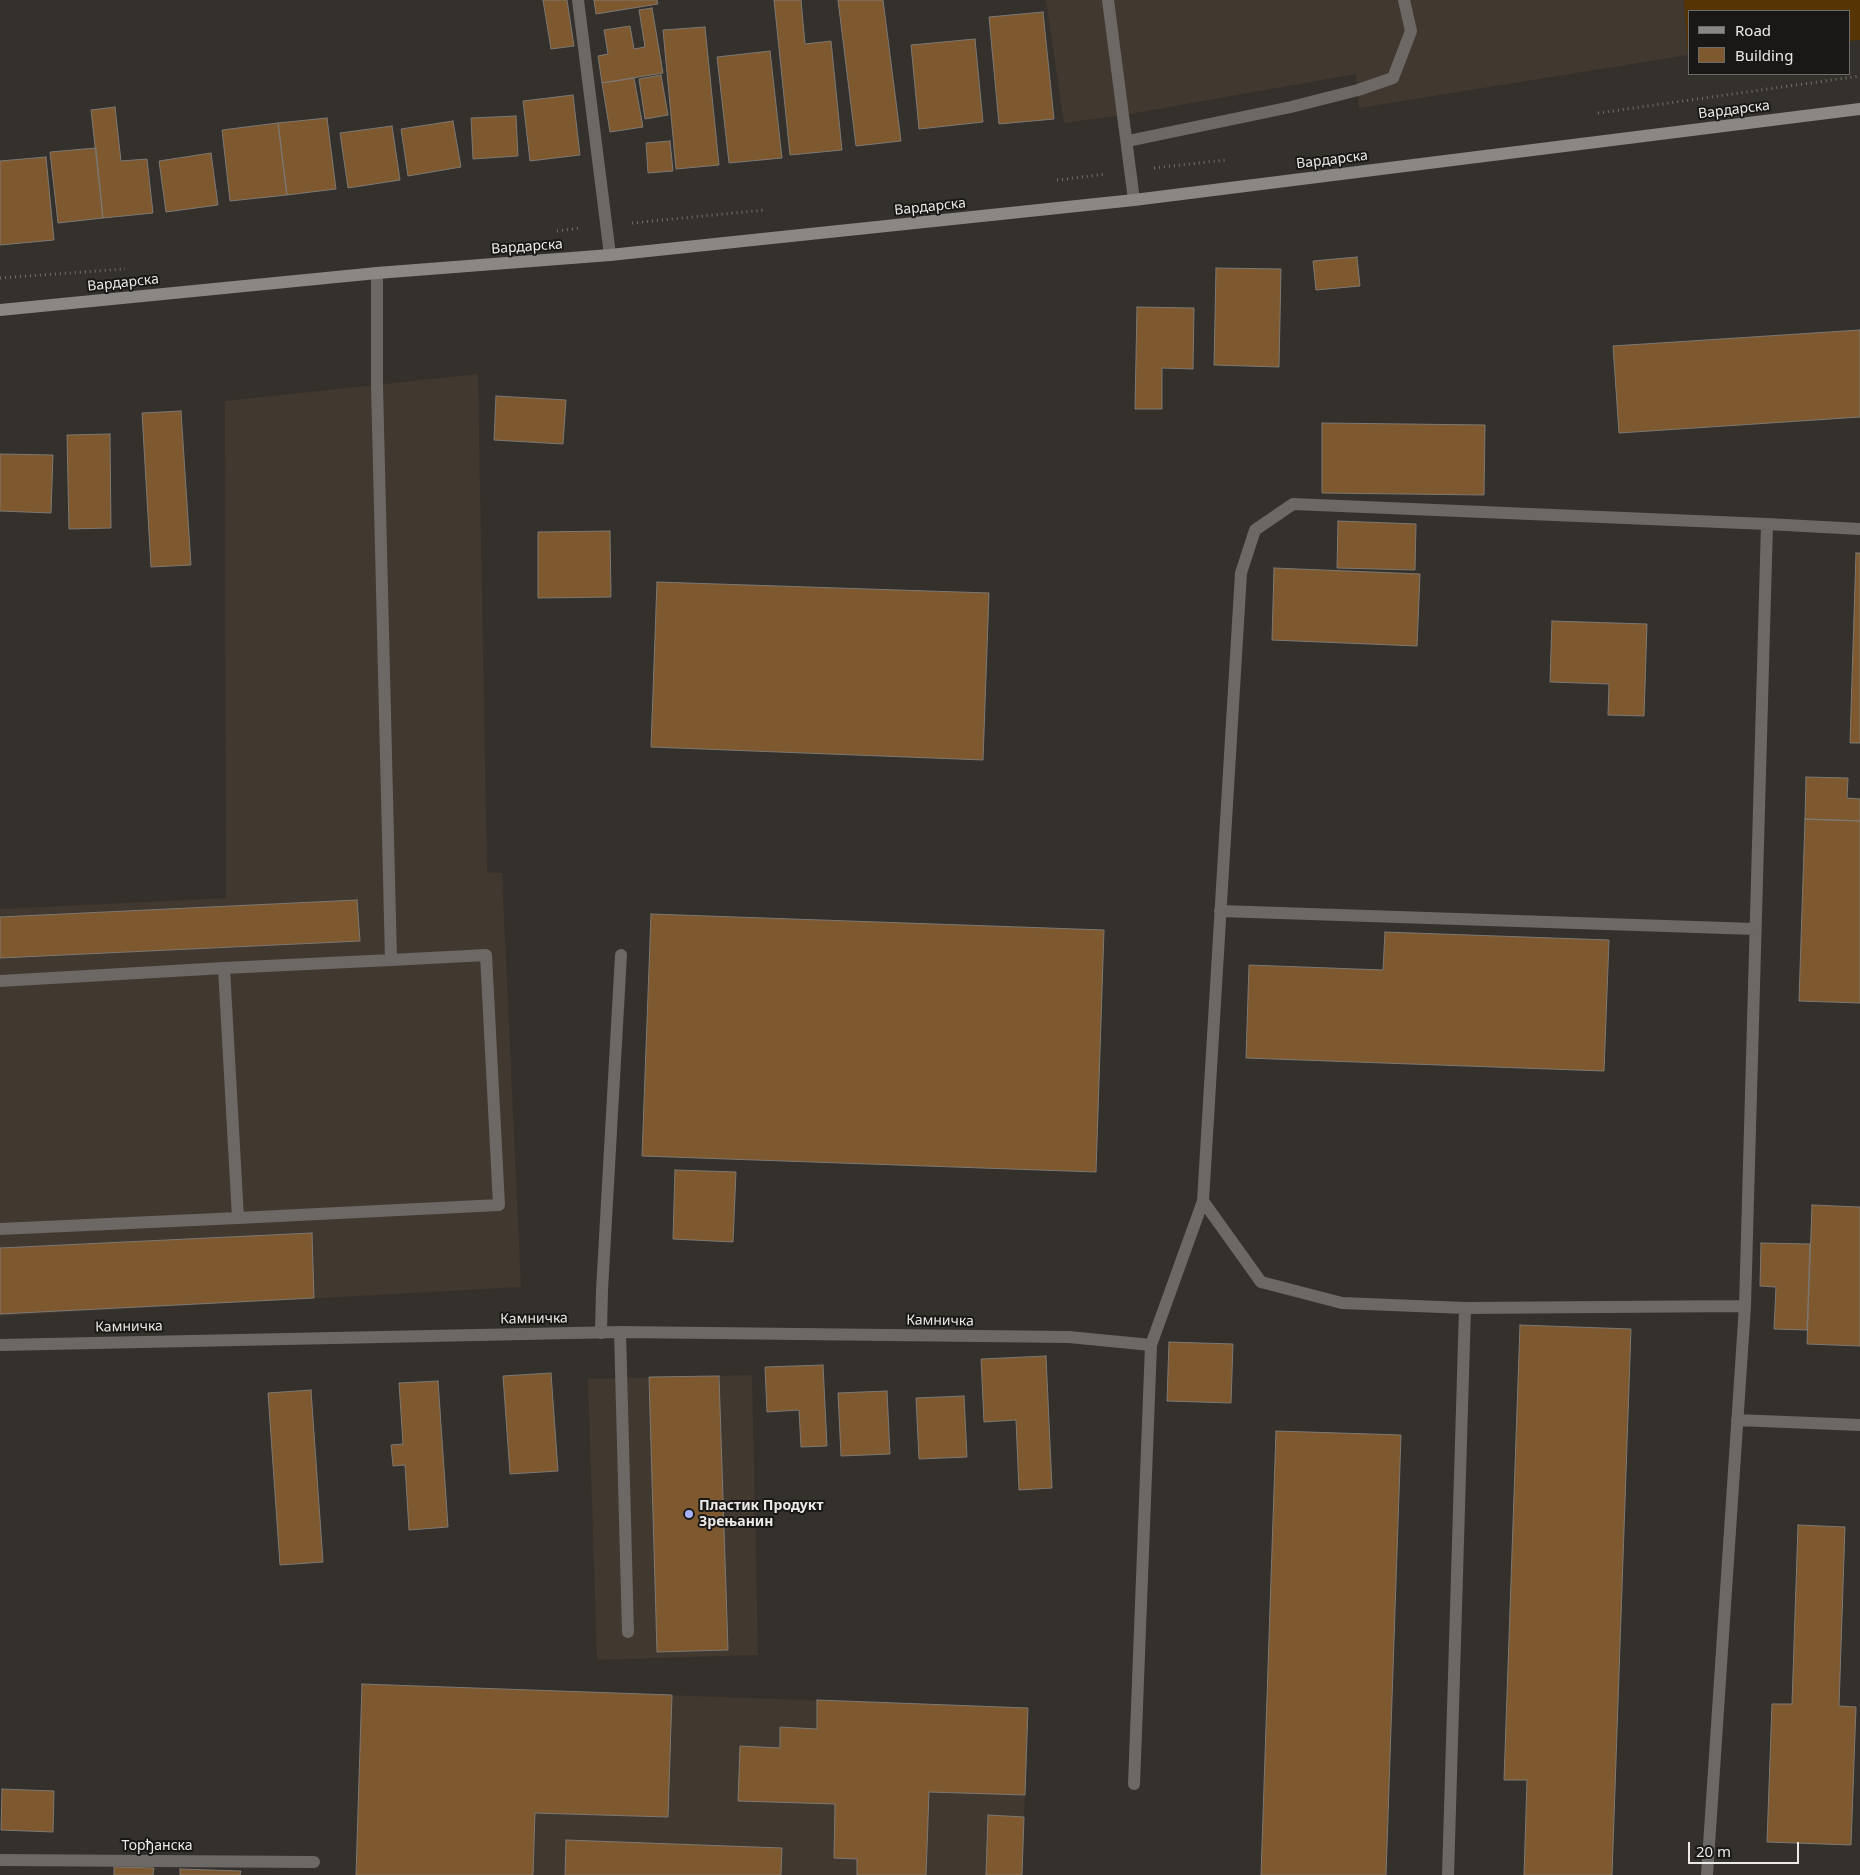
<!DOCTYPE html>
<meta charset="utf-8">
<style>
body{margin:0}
#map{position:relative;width:1860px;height:1875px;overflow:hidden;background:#34302b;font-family:"Noto Sans",sans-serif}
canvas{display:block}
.legend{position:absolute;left:1688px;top:10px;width:162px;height:65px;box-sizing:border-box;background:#1a1816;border:1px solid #6e6c69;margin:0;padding:6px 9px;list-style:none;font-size:15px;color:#ece9e6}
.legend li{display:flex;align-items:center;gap:10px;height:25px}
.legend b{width:25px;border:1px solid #6e6c69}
.scale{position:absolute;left:1688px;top:1842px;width:111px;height:22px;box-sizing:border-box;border:2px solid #ece9e6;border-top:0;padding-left:6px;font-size:15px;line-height:18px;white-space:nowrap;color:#ece9e6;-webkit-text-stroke:4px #1a1816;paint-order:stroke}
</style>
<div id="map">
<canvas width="1860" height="1875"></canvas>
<ul class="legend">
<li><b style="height:6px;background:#8b8784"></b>Road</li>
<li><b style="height:14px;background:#7e592f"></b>Building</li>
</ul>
<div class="scale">20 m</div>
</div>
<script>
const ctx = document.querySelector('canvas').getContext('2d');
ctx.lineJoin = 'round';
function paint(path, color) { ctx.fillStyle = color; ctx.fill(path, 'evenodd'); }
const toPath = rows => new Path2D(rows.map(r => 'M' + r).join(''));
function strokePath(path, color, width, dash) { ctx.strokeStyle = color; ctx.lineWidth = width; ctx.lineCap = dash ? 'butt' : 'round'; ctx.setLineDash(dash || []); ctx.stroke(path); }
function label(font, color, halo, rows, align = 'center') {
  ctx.font = font + ' "Noto Sans",sans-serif'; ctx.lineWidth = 4; ctx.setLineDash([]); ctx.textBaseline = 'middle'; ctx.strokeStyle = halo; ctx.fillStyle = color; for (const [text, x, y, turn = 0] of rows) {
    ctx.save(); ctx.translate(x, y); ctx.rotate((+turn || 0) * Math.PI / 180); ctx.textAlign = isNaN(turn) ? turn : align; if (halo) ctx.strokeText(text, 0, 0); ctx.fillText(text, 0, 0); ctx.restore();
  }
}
paint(toPath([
 [1046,0,1684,0,1688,55,1359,108,1356,74,1124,115,1064,123],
 [478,374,487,872,502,873,521,1287,0,1316,0,909,226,898,225,401],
 [752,1375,758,1655,597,1660,588,1379],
 [362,1684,1028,1708,1022,1875,356,1875]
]), '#41382f');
paint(toPath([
 [1684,0,1860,0,1860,40,1849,41,1849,11,1689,11,1688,55]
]), '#563404');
const building = toPath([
 [543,0,567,0,574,46,551,49,543,0],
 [594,0,657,0,658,4,596,14,594,0],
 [774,0,801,0,805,44,831,41,842,150,790,155,774,0],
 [838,0,883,0,901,141,856,146,838,0],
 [652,8,663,73,602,83,598,56,608,54,604,30,630,26,634,49,645,47,639,10,652,8],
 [1043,12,1054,119,999,124,989,17,1043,12],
 [705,27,719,165,676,169,663,30,705,27],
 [975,39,983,122,919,129,911,45,975,39],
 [770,51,782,158,729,163,717,57,770,51],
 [661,75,668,115,645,119,639,79,661,75],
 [634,78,643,127,610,132,602,83,634,78],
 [573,95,580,155,530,161,523,101,573,95],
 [115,107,121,161,147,159,153,213,103,218,91,110,115,107],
 [516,116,518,156,473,159,471,118,516,116],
 [327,118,336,189,287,195,278,123,327,118],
 [453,121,461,167,408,176,401,129,453,121],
 [278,123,287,195,230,201,222,130,278,123],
 [392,126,400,180,348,188,340,133,392,126],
 [670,141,673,171,648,173,646,143,670,141],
 [96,148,103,218,58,223,50,152,96,148],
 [211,153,218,205,166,212,159,161,211,153],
 [46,157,54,240,0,245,0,161,46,157],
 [1357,257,1360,286,1316,290,1313,261,1357,257],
 [1216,268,1281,269,1279,367,1214,365,1216,268],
 [1137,307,1194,308,1193,369,1162,368,1162,409,1135,409,1137,307],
 [1860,330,1860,417,1619,433,1613,346,1860,330],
 [496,396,566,400,563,444,494,440,496,396],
 [181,411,191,565,151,567,142,413,181,411],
 [1322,423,1485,425,1484,495,1322,493,1322,423],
 [110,434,111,528,69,529,67,435,110,434],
 [0,454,53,455,51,513,0,511,0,454],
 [1338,521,1416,524,1415,570,1337,568,1338,521],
 [610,531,611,597,538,598,538,532,610,531],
 [1856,553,1860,553,1860,743,1850,743,1856,553],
 [1274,568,1420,574,1417,646,1272,640,1274,568],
 [657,582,989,593,983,760,651,747,657,582],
 [1552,621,1647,624,1644,716,1608,715,1609,684,1550,682,1552,621],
 [1806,777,1848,778,1847,798,1860,799,1860,821,1805,819,1806,777],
 [1805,819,1860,821,1860,1003,1799,1001,1805,819],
 [357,900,360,941,0,958,0,917,357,900],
 [651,914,1104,930,1096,1172,642,1156,651,914],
 [1385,932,1609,940,1604,1071,1246,1058,1249,965,1383,970,1385,932],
 [675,1170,736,1172,733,1242,673,1239,675,1170],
 [1812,1205,1860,1207,1860,1346,1807,1344,1812,1205],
 [312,1233,314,1298,0,1314,0,1248,312,1233],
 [1761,1243,1810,1244,1807,1330,1774,1329,1776,1287,1760,1286,1761,1243],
 [1520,1325,1631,1329,1612,1875,1524,1875,1527,1780,1504,1780,1520,1325],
 [1169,1342,1233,1344,1231,1403,1167,1401,1169,1342],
 [1046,1356,1052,1488,1019,1490,1016,1420,984,1422,981,1359,1046,1356],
 [823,1365,827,1446,801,1447,799,1410,767,1412,765,1367,823,1365],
 [551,1373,558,1471,510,1474,503,1376,551,1373],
 [719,1376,728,1650,657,1652,649,1377,719,1376],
 [438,1381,448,1527,409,1530,405,1465,393,1466,391,1445,403,1444,399,1383,438,1381],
 [311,1390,323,1562,280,1565,268,1393,311,1390],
 [887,1391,890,1454,841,1456,838,1393,887,1391],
 [964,1396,967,1457,919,1459,916,1398,964,1396],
 [1276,1431,1401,1435,1386,1875,1261,1875,1276,1431],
 [1798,1525,1845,1527,1839,1706,1856,1707,1851,1845,1767,1842,1772,1704,1792,1704,1798,1525],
 [362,1684,672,1695,668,1817,535,1813,533,1875,356,1875,362,1684],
 [817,1700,1028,1708,1025,1795,929,1792,926,1875,857,1875,857,1859,834,1858,835,1804,738,1801,740,1746,780,1748,780,1727,817,1729,817,1700],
 [2,1789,54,1791,53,1832,1,1830,2,1789],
 [988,1815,1024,1817,1022,1875,986,1875,988,1815],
 [566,1840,782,1848,781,1875,565,1875,566,1840],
 [114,1867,154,1868,153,1875,114,1875,114,1867],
 [180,1869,241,1871,240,1875,180,1875,180,1869]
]);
paint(building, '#7e592f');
strokePath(building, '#7d7873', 1);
strokePath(toPath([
 [1598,113,1860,76],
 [1154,168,1225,160],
 [1057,180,1106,174],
 [632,223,765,210],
 [557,231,581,228],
 [0,278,125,269]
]), '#716e69', 3, [1, 4]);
strokePath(toPath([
 [578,0,610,255],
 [1108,0,1134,200],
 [1128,141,1291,107,1358,90,1393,78,1411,31,1404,0],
 [377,273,377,385,391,960,486,955,499,1205,238,1218,224,968,391,960],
 [1767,524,1860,529],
 [1220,911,1755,929],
 [0,981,224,968],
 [1203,1201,1261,1282,1342,1303,1465,1308,1745,1306],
 [0,1229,238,1218],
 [620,1332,628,1632],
 [601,1333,602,1290,621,955],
 [1069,1337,1151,1345],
 [1737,1420,1860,1425],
 [1134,1784,1151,1345,1203,1201,1241,573,1255,530,1293,504,1767,524,1745,1306,1707,1875],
 [1448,1875,1465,1308]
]), '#6b6866', 12);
strokePath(toPath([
 [0,1345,620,1332,1069,1337],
 [0,1860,314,1862]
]), '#6b6866', 12);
strokePath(toPath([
 [0,310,377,273,610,255,1134,200,1860,109]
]), '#8b8784', 12);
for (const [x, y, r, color] of [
 [689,1514,5,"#a7b0fc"]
]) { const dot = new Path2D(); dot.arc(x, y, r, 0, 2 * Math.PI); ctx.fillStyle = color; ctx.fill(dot); strokePath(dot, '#1a1816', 2); }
label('14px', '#ece9e6', '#1a1816', [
 ["Вардарска",1734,110,-7],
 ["Вардарска",1332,160,-7],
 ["Вардарска",930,207,-6],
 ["Вардарска",527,247,-4],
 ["Вардарска",123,283,-6],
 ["Камничка",534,1319,-1],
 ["Камничка",940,1321,1],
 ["Камничка",129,1327,-1],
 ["Торђанска",157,1846]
]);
label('bold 14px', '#ece9e6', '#1a1816', [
 ["Пластик Продукт",699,1506],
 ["Зрењанин",699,1522]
], 'left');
</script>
